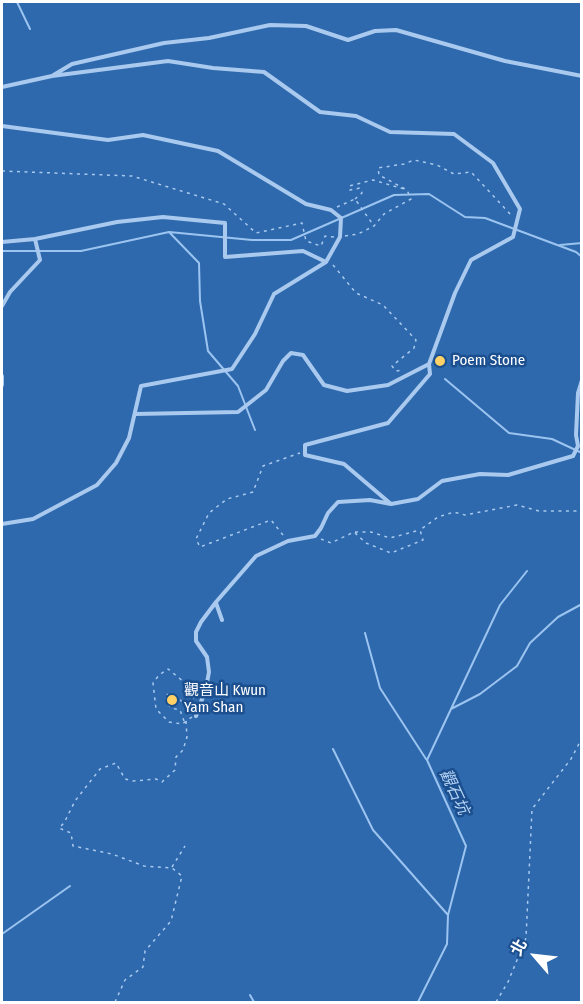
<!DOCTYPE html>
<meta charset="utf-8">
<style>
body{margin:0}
#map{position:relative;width:583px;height:1004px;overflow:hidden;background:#1b4f8f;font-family:"Fira Sans Condensed","Noto Sans TC",sans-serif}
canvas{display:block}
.frame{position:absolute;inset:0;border:3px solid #fff;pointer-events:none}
.north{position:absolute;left:505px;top:926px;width:60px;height:60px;-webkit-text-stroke:4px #1b4f8f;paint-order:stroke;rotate:298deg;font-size:16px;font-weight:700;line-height:24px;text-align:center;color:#fff}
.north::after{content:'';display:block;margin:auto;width:21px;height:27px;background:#fff;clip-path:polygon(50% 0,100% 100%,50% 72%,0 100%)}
</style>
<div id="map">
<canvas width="583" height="1004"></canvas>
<div class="frame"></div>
<div class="north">北</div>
</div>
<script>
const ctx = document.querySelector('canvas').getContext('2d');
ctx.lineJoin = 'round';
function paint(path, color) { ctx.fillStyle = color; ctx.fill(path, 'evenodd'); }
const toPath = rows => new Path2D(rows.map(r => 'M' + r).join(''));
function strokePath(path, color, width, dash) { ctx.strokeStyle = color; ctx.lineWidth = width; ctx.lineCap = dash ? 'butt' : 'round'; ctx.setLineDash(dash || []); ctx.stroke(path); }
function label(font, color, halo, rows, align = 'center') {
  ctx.font = font + ' "Fira Sans Condensed","Noto Sans TC",sans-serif'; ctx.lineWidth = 5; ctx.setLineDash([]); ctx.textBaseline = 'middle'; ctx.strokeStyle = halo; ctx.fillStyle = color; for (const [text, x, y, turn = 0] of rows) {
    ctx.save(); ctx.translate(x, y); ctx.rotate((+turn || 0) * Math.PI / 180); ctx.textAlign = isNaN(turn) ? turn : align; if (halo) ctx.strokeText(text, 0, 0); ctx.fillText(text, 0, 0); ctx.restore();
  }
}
paint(toPath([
 [2,2,581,2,581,1002,2,1002]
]), '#2e69ad');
strokePath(toPath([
 [17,2,30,29],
 [169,232,199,263,200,301,208,351,238,386,255,430],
 [560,245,582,243],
 [2,251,81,251,169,232,252,240,291,240,394,195,429,194,465,217,485,218,576,252,582,257],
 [445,379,509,433,552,439,582,453],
 [365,633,380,688,426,759],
 [451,709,480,694,517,666,530,643,558,617,582,604],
 [333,749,373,830,448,915],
 [2,934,70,886],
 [250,995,254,1002],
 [418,1002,447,944,448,915,466,846,427,760,500,605,527,571]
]), '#9cc4f0', 2);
strokePath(toPath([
 [2,171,132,176,224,204,256,233,302,223,306,241,321,246,325,236,334,237],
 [355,199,362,193,360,188,350,190,349,186,373,180,404,189],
 [337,207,355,199,374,226],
 [345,236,358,234,374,226,384,214,411,199,407,190,379,175,378,168,404,164,414,160,437,165,454,174,471,172,512,216],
 [333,265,356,293,383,305,416,340,414,348,392,366,396,371,403,370],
 [355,532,371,532,390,538,420,530],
 [283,535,271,520,200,547,196,539,209,513,227,499,253,492,263,466,300,453],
 [321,539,331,543,354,532,366,543,391,553,423,540,420,530,438,517,454,512,465,515,517,505,539,511,582,511],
 [192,717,182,724,169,722,156,709,153,683,159,675,168,669,184,682,195,700],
 [184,721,180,710,171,708,166,702,166,694,179,698,190,712,188,717],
 [172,867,185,846],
 [115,1002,125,980,143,967,145,951,171,921,182,876,172,868,144,866,112,854,73,846,71,833,59,828,64,823,75,801,100,769,116,763,125,779,133,781,156,779,162,782,175,770,176,757,183,750,187,737,186,722,190,719],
 [496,1002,508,982,526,938,532,809,571,759,582,738]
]), '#a9c9ee', 1.5, [3, 4.5]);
strokePath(toPath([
 [2,87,52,76],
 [2,126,108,140,143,135,218,151,306,204,331,210,341,218,340,237,326,262],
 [2,242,35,239,117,222,163,217,225,223,225,257,303,251,326,262,274,294,255,334,232,369,141,386,129,438,116,463,97,485,33,519,2,524],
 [2,306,10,292,40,260,35,239],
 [429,364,455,293,471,260,513,237,520,209,493,163,454,134,390,132,356,116,320,112,264,72,213,68,168,61,52,76,72,64,164,43,209,38,270,25,306,26,348,40,375,31,396,30,505,61,582,76],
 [2,376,2,385],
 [135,414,238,412,266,390,283,361,291,353,303,355,324,385,347,391,388,385,429,364,430,374,388,423,305,445,305,455,344,464,391,504,370,500,338,502,328,513,321,528,315,536,288,541,256,556,216,602,201,622,196,632,196,641,207,657,209,672,206,688,196,716],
 [391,504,418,499,442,481,480,474,508,475,573,456,578,446,576,435,578,393,582,380],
 [216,603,222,620]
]), '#a9c9ee', 4);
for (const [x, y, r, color] of [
 [440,361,6,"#ffd166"],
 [172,700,6,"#ffd166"]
]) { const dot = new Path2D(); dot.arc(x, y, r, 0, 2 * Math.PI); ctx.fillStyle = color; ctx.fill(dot); strokePath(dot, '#1b4f8f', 2); }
label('15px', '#fff', '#1b4f8f', [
 ["Poem Stone",452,361],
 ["觀音山 Kwun",184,691],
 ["Yam Shan",184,708]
], 'left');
label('italic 16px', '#b5d3f5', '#1b4f8f', [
 ["觀石坑",454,792,65]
]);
</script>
